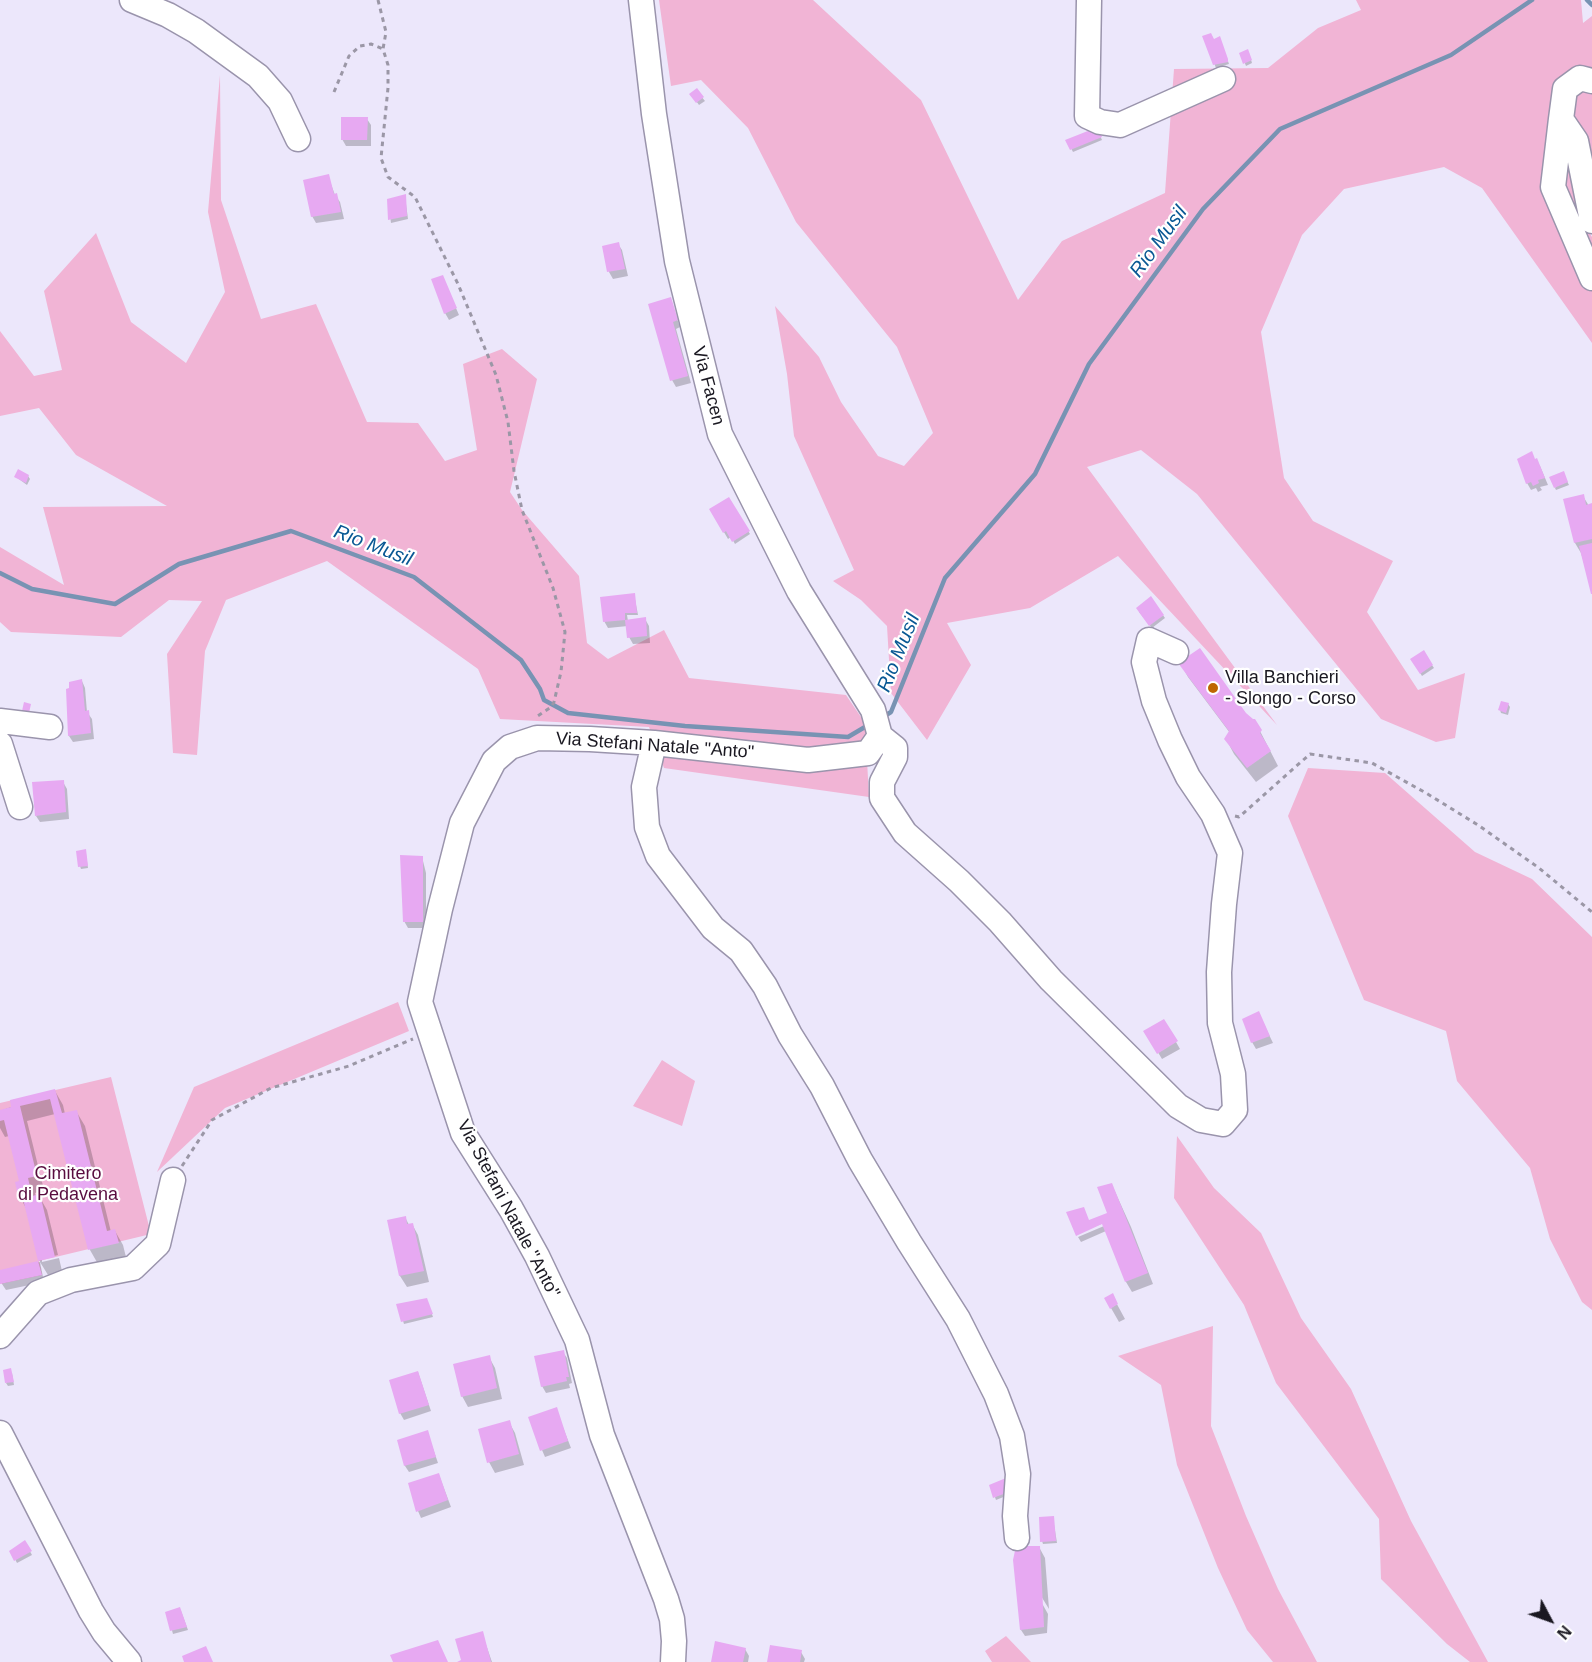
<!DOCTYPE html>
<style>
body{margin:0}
#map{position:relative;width:1592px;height:1662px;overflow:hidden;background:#ece7fb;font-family:Helvetica,sans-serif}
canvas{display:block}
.north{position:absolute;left:1520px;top:1590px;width:60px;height:60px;-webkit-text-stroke:4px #fff;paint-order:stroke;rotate:131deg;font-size:16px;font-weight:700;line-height:24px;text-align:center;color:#1a1821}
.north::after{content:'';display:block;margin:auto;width:21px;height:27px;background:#1a1821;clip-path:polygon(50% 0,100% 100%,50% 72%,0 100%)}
</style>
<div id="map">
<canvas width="1592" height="1662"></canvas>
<div class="north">N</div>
</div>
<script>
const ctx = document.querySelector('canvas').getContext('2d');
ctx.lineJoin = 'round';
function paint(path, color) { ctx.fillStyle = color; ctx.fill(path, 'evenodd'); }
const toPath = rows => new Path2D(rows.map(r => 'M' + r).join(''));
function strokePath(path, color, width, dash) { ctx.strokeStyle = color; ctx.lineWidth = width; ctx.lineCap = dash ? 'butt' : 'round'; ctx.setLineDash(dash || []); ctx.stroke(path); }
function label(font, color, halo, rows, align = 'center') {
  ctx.font = font + ' Helvetica,sans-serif'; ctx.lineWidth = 4.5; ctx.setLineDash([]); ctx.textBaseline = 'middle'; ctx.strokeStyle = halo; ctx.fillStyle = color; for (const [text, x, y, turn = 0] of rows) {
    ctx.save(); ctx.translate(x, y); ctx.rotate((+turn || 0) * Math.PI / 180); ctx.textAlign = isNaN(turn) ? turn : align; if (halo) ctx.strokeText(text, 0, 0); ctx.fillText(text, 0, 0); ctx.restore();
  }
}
paint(toPath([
 [659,0,813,0,921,100,1018,300,1062,241,1165,193,1174,69,1268,68,1318,28,1361,10,1356,0,1581,0,1583,23,1592,16,1592,210,1580,218,1592,237,1592,343,1482,188,1444,167,1344,189,1302,235,1261,332,1284,478,1313,521,1393,561,1367,612,1418,690,1465,673,1455,738,1436,742,1381,719,1197,494,1141,450,1087,467,1277,725,1118,556,1030,608,947,623,971,665,927,740,891,693,887,626,861,600,833,581,854,570,794,436,787,374,775,306,819,357,841,402,878,456,904,466,933,433,897,347,796,222,748,128,701,80,671,86],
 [220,75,221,200,261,319,316,304,367,422,418,423,445,461,477,450,463,364,502,349,537,379,510,492,522,510,579,576,587,643,608,659,664,630,689,678,846,695,865,723,869,797,664,768,649,727,500,719,478,669,327,561,226,600,205,651,197,755,173,753,167,654,202,601,169,600,121,637,11,632,0,622,0,547,64,585,43,507,167,506,76,455,39,408,0,416,0,331,34,376,62,370,44,291,96,233,131,322,186,363,225,292,208,212],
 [1308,768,1385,773,1475,852,1532,879,1592,937,1592,1310,1582,1302,1550,1239,1530,1168,1457,1081,1446,1031,1364,1000,1288,816],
 [398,1002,409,1031,225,1108,157,1172,194,1087],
 [662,1060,695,1081,682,1126,633,1106],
 [111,1077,151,1234,39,1261,42,1275,0,1284,0,1103],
 [1177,1136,1214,1188,1261,1233,1301,1318,1351,1389,1411,1521,1488,1662,1470,1662,1447,1644,1381,1579,1379,1519,1276,1383,1244,1305,1174,1198],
 [1213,1326,1211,1426,1246,1516,1278,1589,1317,1662,1273,1662,1247,1630,1218,1568,1177,1465,1161,1385,1118,1356],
 [1006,1636,1031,1662,992,1662,985,1651]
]), '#f1b4d5');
paint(toPath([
 [1204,37,1221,41,1229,64,1216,68],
 [1241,53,1249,53,1252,63,1246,66],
 [696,90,705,101,699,105,691,94],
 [367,119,371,125,371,146,346,146,342,139],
 [1097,129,1102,140,1073,152,1067,140],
 [328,176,335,195,340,202,344,219,316,223,312,216],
 [405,196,408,219,391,223,388,200],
 [618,244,622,250,628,276,613,279,609,272,604,247],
 [449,292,459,315,449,320,445,313],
 [670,299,680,327,676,329,691,383,676,387,672,380],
 [1535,460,1540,466,1548,485,1540,487,1542,490,1538,492,1536,488,1531,490,1527,483],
 [1563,473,1569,485,1556,490,1555,488],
 [28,476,30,479,27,485,16,477],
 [1583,496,1589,506,1592,505,1592,591,1581,553,1575,543,1565,500],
 [729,499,750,534,735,544,731,537,728,539,711,510],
 [634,594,638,615,627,615,628,621,645,619,649,626,650,643,633,644,629,637,628,626,608,628,604,621],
 [1151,598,1165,618,1152,628,1139,612],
 [1423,652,1434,668,1422,676,1412,660],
 [1180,663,1245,714,1260,731,1278,766,1256,782,1234,754,1226,739,1230,733,1188,677],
 [82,681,85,688,87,712,92,719,94,739,73,742,69,736],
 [1508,704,1510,707,1508,715,1501,713,1500,710],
 [63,782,67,789,69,819,40,822,36,816],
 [86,854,88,868,81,869,80,866],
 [422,857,426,873,426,928,408,928,404,921],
 [1262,1020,1273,1043,1256,1049,1252,1042],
 [1164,1021,1180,1049,1162,1059,1145,1031],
 [55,1091,63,1105,65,1114,76,1111,85,1126,111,1232,115,1231,123,1245,126,1257,98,1264,90,1250,55,1114,27,1121,44,1190,35,1193,36,1197,39,1196,47,1210,58,1255,42,1259,42,1262,59,1258,62,1271,48,1275,40,1262,28,1212,21,1199,21,1182,9,1136,5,1137,0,1128,0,1111],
 [1112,1185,1131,1227,1153,1284,1132,1292,1126,1282,1106,1231,1081,1242,1078,1237,1104,1226,1104,1223,1076,1234,1089,1221,1109,1214],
 [405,1217,409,1225,412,1224,418,1235,429,1282,407,1287,400,1276,388,1221],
 [40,1262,44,1282,6,1290,2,1284,0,1272],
 [1112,1295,1125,1319,1119,1322,1111,1308],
 [428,1303,433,1317,404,1324,398,1305],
 [563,1352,567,1358,572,1383,569,1384,570,1388,546,1393,542,1386],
 [489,1357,495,1368,502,1399,468,1407,462,1396],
 [418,1372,431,1411,404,1420,400,1413],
 [12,1373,14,1385,8,1386,6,1383],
 [556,1409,571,1448,545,1457,542,1450],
 [509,1422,515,1433,524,1465,495,1473,489,1462],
 [427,1431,438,1463,409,1472,405,1466,398,1441],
 [439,1475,451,1507,421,1518,418,1511],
 [991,1486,1011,1494,996,1500],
 [1053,1518,1057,1543,1043,1544,1042,1541],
 [25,1542,32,1555,17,1563,11,1551],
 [1039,1547,1045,1558,1049,1609,1041,1596,1039,1598,1048,1614,1047,1633,1025,1636,1021,1630],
 [181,1611,188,1630,173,1634,167,1613],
 [482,1633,492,1662,463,1662],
 [745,1649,749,1656,748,1662,712,1662],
 [801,1652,805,1659,804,1662,768,1662]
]), '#0003');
strokePath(toPath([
 [1587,0,1592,5],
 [0,573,32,589,115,604,179,564,291,531,414,577,521,660,540,689,544,700,568,713,685,726,848,737,870,724],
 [883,717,891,712,945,578,1035,474,1089,364,1203,209,1280,129,1451,55,1532,0]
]), '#7893b3', 4.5);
paint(toPath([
 [1211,33,1214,39,1220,36,1228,59,1228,62,1213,65,1202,36],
 [1248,49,1252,60,1243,64,1239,53],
 [697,88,704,97,696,103,689,94],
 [341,117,368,117,367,140,341,140],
 [1098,127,1102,137,1070,150,1065,140],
 [329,174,334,194,337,193,341,212,311,217,303,180],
 [406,194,407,216,388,220,387,199],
 [619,242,625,269,607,272,602,246],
 [443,275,457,308,444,314,431,279],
 [671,297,678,320,673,322,688,376,670,381,648,304],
 [1532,451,1535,459,1537,458,1545,478,1538,480,1539,483,1533,486,1531,482,1526,484,1517,459],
 [18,469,29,475,26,483,14,477],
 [1564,471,1568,482,1554,488,1549,477],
 [1584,494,1586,505,1592,503,1592,539,1574,543,1563,499],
 [729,497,750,531,732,542,726,531,723,533,709,509],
 [1592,543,1592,594,1591,594,1579,546],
 [635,593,637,613,625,613,625,620,646,617,647,636,627,638,625,620,603,622,600,597],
 [1151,596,1164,615,1149,626,1136,608],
 [1200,648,1246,713,1253,719,1255,719,1262,730,1260,733,1271,751,1247,768,1224,739,1229,731,1178,663],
 [1424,650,1433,665,1420,674,1410,659],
 [82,679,85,711,89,710,91,733,68,736,66,689,69,688,69,682],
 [1501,701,1509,703,1506,713,1498,710],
 [24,702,31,704,29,713,22,711],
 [64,780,66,812,35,816,32,782],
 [86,849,88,866,78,867,76,851],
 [400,855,423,856,423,922,403,922],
 [1259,1011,1270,1036,1251,1043,1242,1019],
 [1164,1019,1178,1041,1157,1054,1143,1031],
 [55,1089,62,1113,77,1110,107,1231,115,1229,119,1243,88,1250,50,1099,20,1106,37,1176,28,1178,32,1196,40,1194,55,1257,38,1261,23,1199,19,1200,15,1182,19,1181,4,1120,0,1121,0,1110,11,1107,10,1100],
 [1112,1183,1148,1273,1125,1282,1102,1224,1076,1236,1066,1212,1084,1207,1089,1220,1107,1213,1097,1187],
 [406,1216,407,1224,413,1223,424,1271,399,1276,387,1220],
 [38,1261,42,1275,0,1284,0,1270],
 [1113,1293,1118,1304,1110,1309,1104,1298],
 [427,1298,433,1314,401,1322,396,1304],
 [564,1350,569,1377,566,1377,567,1381,541,1387,534,1356],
 [490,1355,497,1388,461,1397,453,1364],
 [11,1368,14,1382,5,1383,3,1370],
 [418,1371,429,1405,399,1414,389,1380],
 [557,1407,568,1441,540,1451,528,1417],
 [510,1420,519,1454,487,1463,478,1429],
 [428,1430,436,1457,404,1466,397,1440],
 [439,1473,448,1500,416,1512,408,1483],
 [1006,1478,1011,1491,993,1498,989,1485],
 [1054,1516,1056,1541,1040,1542,1039,1517],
 [25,1540,32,1551,14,1561,9,1551],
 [1016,1546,1040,1546,1044,1627,1020,1630,1013,1560],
 [180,1607,187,1627,170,1631,165,1612],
 [483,1631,491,1662,457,1662,461,1660,455,1639],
 [438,1640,448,1662,393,1662,390,1655],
 [715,1641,746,1648,743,1662,711,1662],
 [770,1645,802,1650,800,1662,767,1662],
 [206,1646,213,1662,184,1662,182,1656]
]), '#e7a9f2');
const minor = toPath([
 [132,0,168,15,196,31,258,76,280,101,298,139],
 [641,0,654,114,677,261,720,434,799,591,873,710,880,736],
 [1089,0,1087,116,1100,122,1120,125,1223,79],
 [1592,81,1580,78,1565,89,1561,119,1576,141,1592,221],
 [1561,119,1553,187,1592,278],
 [0,721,50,727],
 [880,736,895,748,895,757,882,782,882,798,905,833,959,881,1000,922,1051,980,1178,1106,1201,1120,1223,1124,1235,1110,1233,1074,1220,1023,1219,972,1224,904,1230,853,1213,814,1188,777,1170,740,1154,701,1144,662,1149,640,1176,652],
 [654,743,644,787,647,827,658,856,713,928,741,951,765,986,790,1035,822,1086,860,1160,909,1242,958,1319,996,1394,1012,1436,1018,1474,1015,1516,1017,1538],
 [0,744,20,807],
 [0,1336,38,1293,71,1280,133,1268,158,1244,173,1180],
 [0,1433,91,1611,104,1632,129,1662],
 [673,1662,674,1641,672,1619,666,1599,602,1435,577,1340,537,1256,511,1209,463,1133,420,1002,440,909,462,823,494,761,510,747,537,738,590,739,654,743,808,760,868,753,880,736]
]);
strokePath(minor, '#9a94ac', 27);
strokePath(toPath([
 [378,0,386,32,383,49,388,65,388,88,381,158,388,177,415,197,458,284,496,375,508,422,514,471,522,510,553,588,565,632,561,672,554,702,551,707,536,717],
 [334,92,349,56,360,46,371,44,383,49],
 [1235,816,1239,817,1310,754,1372,763,1426,793,1478,825,1539,868,1592,912],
 [182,1166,212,1120,271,1088,349,1066,413,1039]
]), '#9b97a6', 3, [4.5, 4.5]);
strokePath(minor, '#fff', 24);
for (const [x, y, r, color] of [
 [1213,688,6,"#be6601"]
]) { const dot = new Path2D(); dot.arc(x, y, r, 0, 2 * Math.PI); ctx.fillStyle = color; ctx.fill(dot); strokePath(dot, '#fff', 2); }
label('18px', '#1a1821', '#fff', [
 ["Via Facen",708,386,75],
 ["Via Stefani Natale \"Anto\"",655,746,4],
 ["Via Stefani Natale \"Anto\"",508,1209,62]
]);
label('18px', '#1a1821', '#fff', [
 ["Villa Banchieri",1225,678],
 ["- Slongo - Corso",1225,699]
], 'left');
label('18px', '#590d40', '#fff', [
 ["Cimitero",68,1174],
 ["di Pedavena",68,1195]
]);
label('italic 20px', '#095894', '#fff', [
 ["Rio Musil",1159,242,-54],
 ["Rio Musil",373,546,21],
 ["Rio Musil",899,653,-68]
]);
</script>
